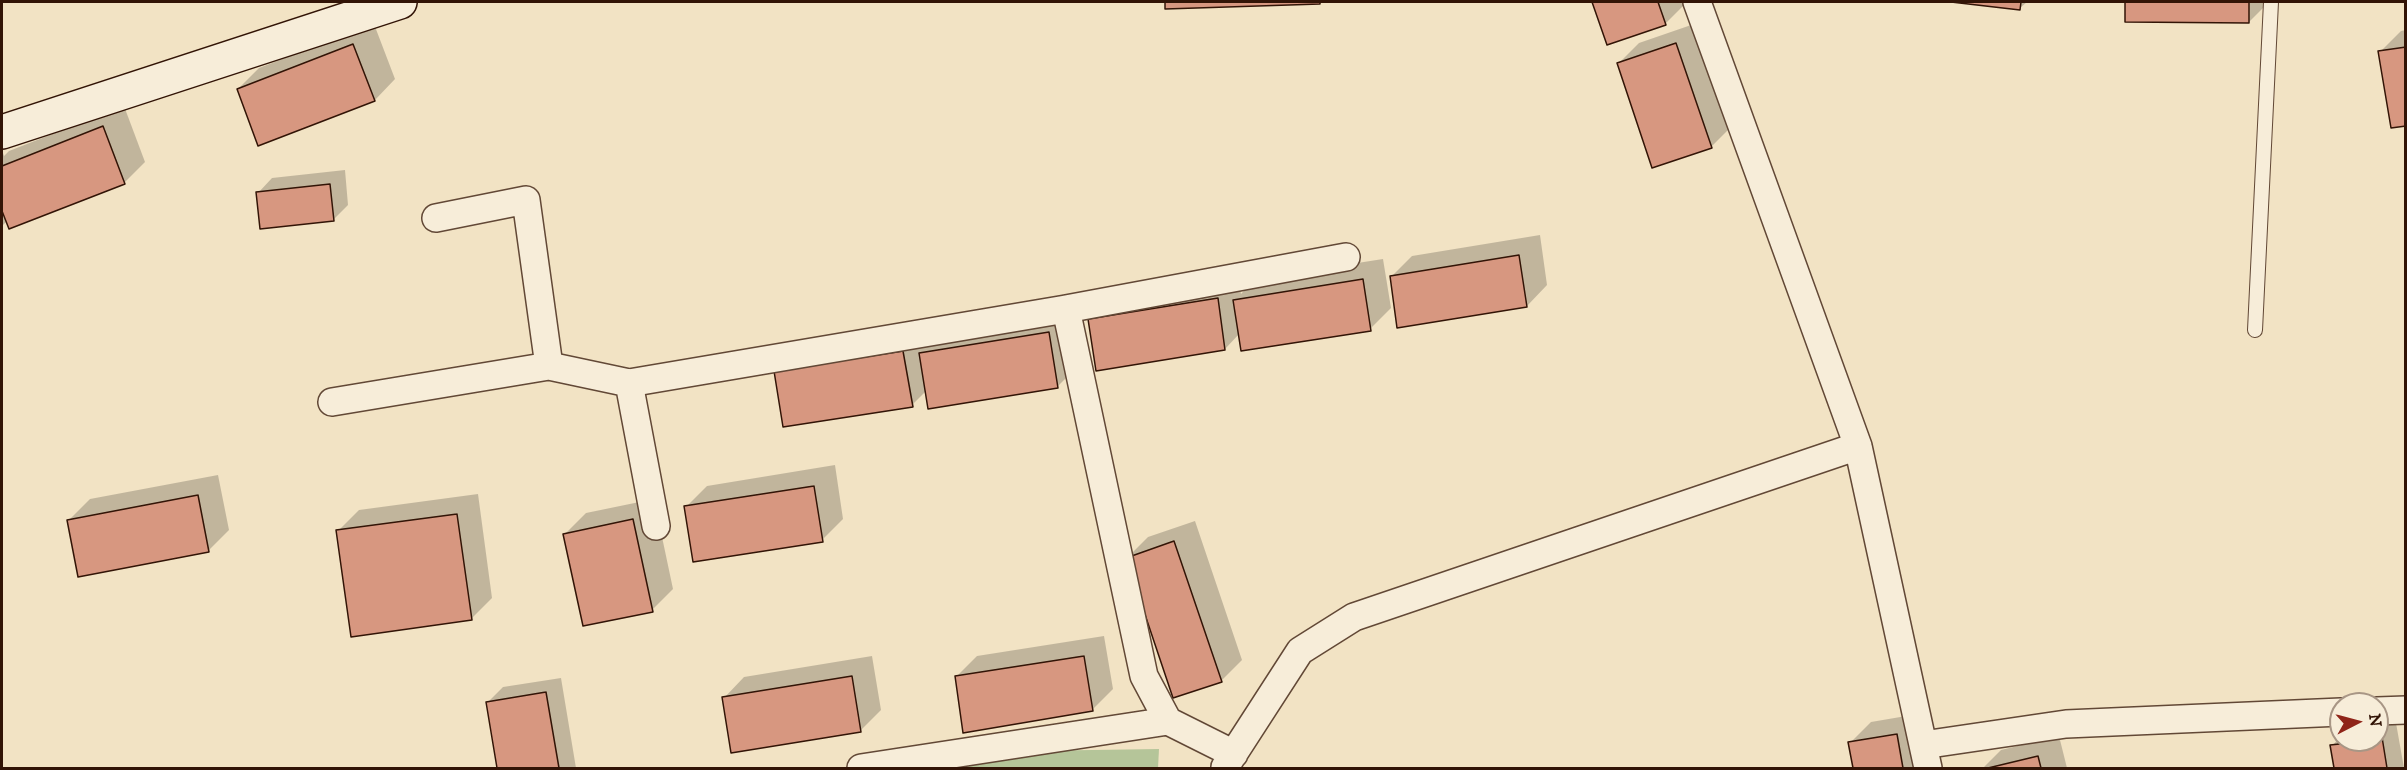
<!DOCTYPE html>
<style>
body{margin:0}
#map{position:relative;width:2407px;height:770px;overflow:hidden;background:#f2e3c4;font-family:"IM FELL DW Pica",serif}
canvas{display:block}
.frame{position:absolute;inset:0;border:3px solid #321406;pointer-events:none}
.north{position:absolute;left:2329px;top:692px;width:60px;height:60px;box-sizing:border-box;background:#f7edd9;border:2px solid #a89685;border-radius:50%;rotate:84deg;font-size:16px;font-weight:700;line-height:24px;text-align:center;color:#321406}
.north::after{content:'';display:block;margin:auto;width:21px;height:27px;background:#8f2418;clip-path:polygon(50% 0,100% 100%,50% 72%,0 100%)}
</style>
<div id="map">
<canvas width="2407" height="770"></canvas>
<div class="frame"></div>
<div class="north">N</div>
</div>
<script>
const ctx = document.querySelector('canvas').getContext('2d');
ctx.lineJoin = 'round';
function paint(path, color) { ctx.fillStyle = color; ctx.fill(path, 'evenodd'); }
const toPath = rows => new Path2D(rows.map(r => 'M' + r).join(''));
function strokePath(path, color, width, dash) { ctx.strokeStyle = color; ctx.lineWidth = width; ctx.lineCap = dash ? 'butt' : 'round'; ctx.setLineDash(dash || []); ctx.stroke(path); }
paint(toPath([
 [1159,749,1158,768,942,768,1025,751]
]), '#b5c599');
paint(toPath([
 [1166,2,1321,2,1166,8],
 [1594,2,1685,2,1686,3,1665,24,1608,44],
 [1963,2,2027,2,2020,8],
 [2126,2,2269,2,2249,22,2126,21],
 [1697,23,1732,126,1711,147,1618,64,1639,43],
 [374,24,395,79,375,100,259,145,238,89,259,68],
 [2406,30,2406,124,2380,52,2401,31],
 [124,106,145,162,124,183,7,221,2,226,2,150,4,156,9,151],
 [345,170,348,205,333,220,258,193,272,178],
 [1540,235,1547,285,1527,306,1391,277,1412,256],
 [1383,259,1391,308,1370,329,1240,333,1225,349,1089,320,1110,299,1238,278,1241,294,1255,279],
 [1069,312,1078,366,1057,387,926,391,912,405,776,372,924,331,927,347,941,332],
 [835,465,843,519,822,540,686,507,707,486],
 [218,475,229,530,208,551,69,520,90,499],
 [478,494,492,598,471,619,338,531,359,510],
 [654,499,673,589,652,610,565,534,586,513],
 [1195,521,1242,660,1221,681,1127,558,1148,537],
 [1104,636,1113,689,1092,710,956,677,977,656],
 [872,656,881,710,860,731,724,698,744,677],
 [561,678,576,768,499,768,488,702,503,687],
 [1918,714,1927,768,1854,768,1850,743,1871,722],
 [2396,723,2404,768,2335,768,2332,746,2341,736,2341,740,2377,740,2377,726],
 [2059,736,2067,768,1983,768,2001,750]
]), '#0003');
const building = toPath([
 [1165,2,1320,2,1320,4,1165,9,1165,2],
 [1592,2,1658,2,1666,25,1607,45,1592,2],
 [1951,2,2021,2,2020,10,1951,2],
 [2125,2,2249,2,2249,23,2125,22,2125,2],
 [1676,43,1712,148,1652,168,1617,63,1676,43],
 [353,44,375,101,258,146,237,89,353,44],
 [2406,47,2406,126,2391,128,2378,51,2406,47],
 [103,126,125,184,9,229,2,211,2,166,103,126],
 [330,184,334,221,260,229,256,192,330,184],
 [1519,255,1527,307,1397,328,1390,276,1519,255],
 [1363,279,1371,331,1241,351,1233,300,1363,279],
 [1218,298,1225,350,1096,371,1088,319,1218,298],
 [1049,332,1058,388,928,409,919,353,1049,332],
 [903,351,913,407,783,427,774,371,903,351],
 [814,486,823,542,693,562,684,506,814,486],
 [198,495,209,552,78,577,67,520,198,495],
 [457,514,472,620,351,637,336,530,457,514],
 [633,519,653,612,583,626,563,534,633,519],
 [1174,541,1222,682,1173,698,1126,558,1174,541],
 [1084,656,1093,711,963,733,955,676,1084,656],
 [852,676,861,732,731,753,722,697,852,676],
 [546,692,559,768,497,768,486,702,546,692],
 [1897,734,1903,768,1853,768,1848,742,1897,734],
 [2382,737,2387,768,2334,768,2330,745,2377,740,2377,738,2382,737],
 [2038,756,2041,768,1988,768,2038,756]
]);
paint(building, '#d79780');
strokePath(building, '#321406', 1.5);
const lane = toPath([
 [2255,330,2271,2]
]);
const street = toPath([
 [1697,2,1858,446,1928,768],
 [436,218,526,200,549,366],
 [332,402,549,366,629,383],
 [656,526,629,383,1066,309],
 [2377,711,2406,710],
 [1923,745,2066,724,2341,712],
 [1234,754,1168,721,1144,676,1066,309,1346,257],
 [1225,767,1300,651,1354,617,1858,446],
 [861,768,1168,721]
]);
const secondary = toPath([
 [2,132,400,2]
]);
strokePath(lane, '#624836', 16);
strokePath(street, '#624836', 30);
strokePath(secondary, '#321406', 36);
strokePath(lane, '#f7edd9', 14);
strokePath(street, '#f7edd9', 27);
strokePath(secondary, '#f7edd9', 33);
</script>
